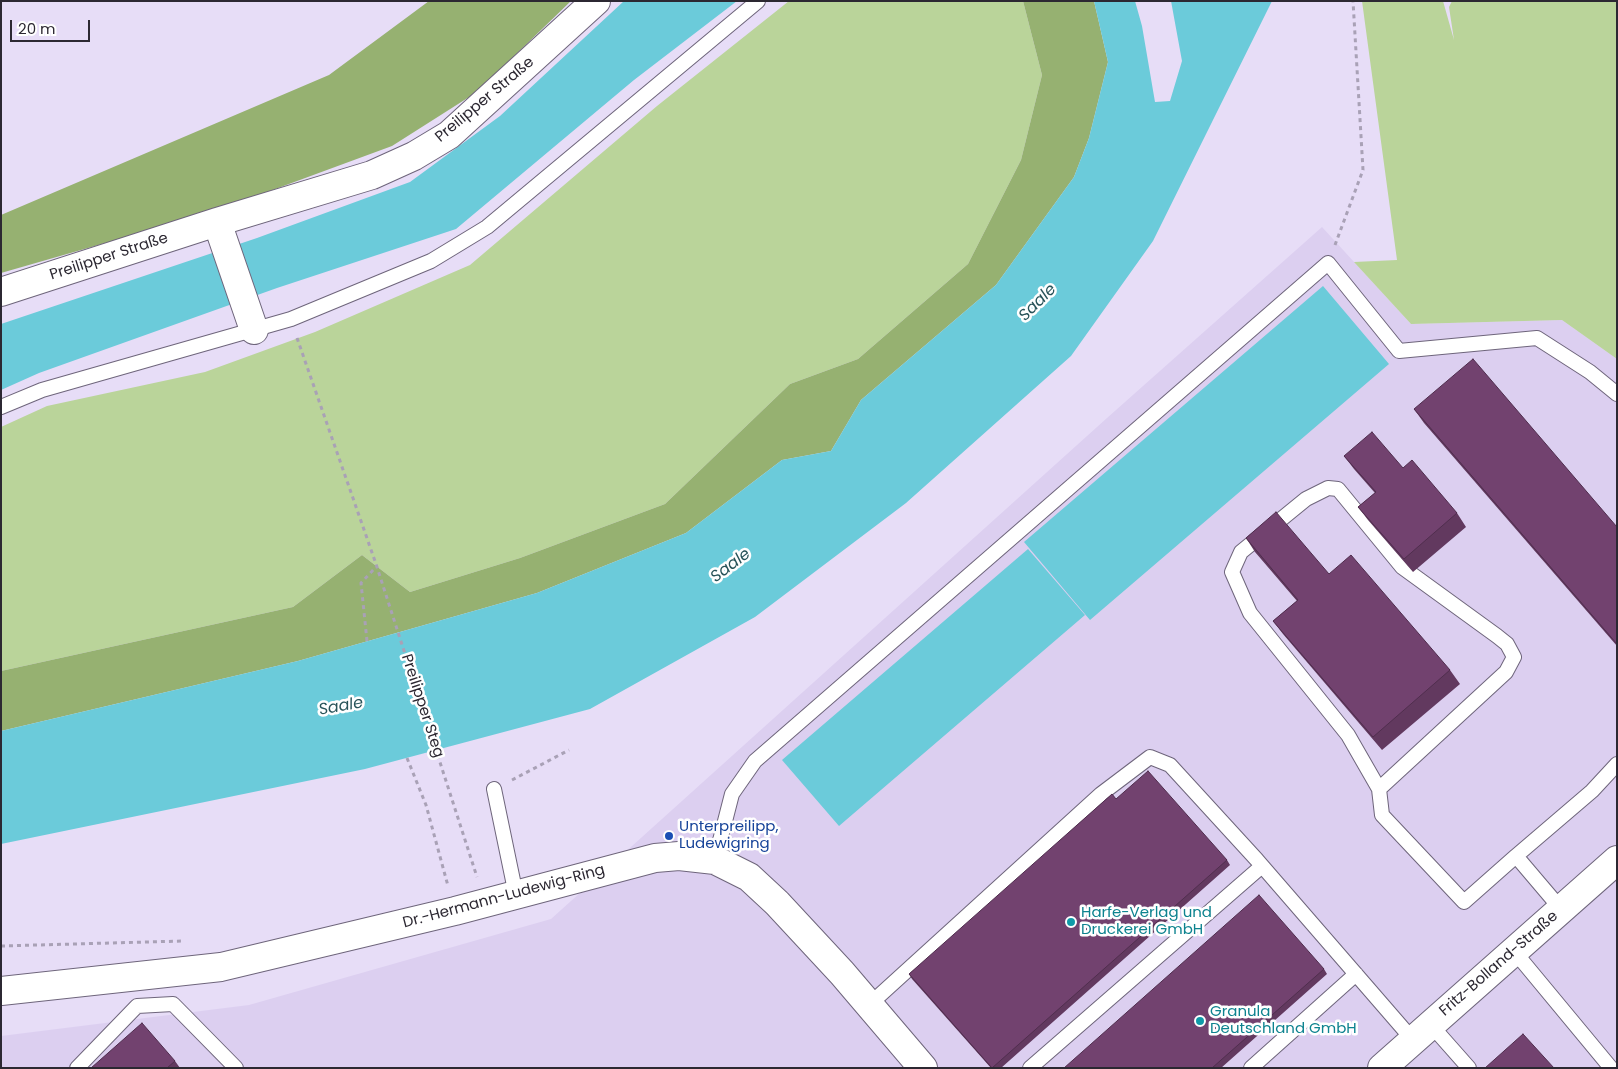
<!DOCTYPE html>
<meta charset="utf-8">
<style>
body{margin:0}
#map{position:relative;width:1618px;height:1069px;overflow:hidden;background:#e7ddf7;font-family:Poppins,sans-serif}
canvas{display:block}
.frame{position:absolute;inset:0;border:2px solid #2c2832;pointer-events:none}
.scale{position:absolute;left:10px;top:20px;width:80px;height:22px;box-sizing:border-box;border:2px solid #2c2832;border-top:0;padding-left:6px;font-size:15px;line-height:18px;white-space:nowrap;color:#2c2832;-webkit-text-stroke:4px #fff;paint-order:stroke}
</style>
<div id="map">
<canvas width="1618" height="1069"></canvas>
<div class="frame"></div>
<div class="scale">20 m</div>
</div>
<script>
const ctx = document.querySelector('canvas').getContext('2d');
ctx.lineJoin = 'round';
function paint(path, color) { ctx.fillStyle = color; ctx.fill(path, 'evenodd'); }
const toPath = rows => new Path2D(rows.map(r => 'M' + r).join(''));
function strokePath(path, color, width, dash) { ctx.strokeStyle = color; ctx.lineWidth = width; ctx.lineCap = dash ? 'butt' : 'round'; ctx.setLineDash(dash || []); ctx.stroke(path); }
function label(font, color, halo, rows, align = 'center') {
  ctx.font = font + ' Poppins,sans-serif'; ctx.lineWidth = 5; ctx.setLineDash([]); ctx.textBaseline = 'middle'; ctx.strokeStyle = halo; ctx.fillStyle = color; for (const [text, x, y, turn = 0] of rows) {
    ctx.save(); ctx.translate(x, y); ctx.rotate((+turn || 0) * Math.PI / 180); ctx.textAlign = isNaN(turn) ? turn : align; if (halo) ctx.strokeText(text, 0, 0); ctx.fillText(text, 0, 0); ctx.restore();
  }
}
paint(toPath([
 [1322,227,1411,324,1562,320,1617,359,1617,1068,1,1068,1,1036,249,1005,551,919,1107,418]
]), '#dccff0');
paint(toPath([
 [789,1,1023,1,1042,75,1021,160,968,264,858,359,790,384,665,504,520,558,410,592,362,555,293,607,1,671,1,427,47,406,205,372,315,332,470,265,657,106],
 [1362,1,1443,1,1454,40,1449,7,1452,1,1617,1,1617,359,1562,320,1411,324,1354,262,1397,260]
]), '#bad49a');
paint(toPath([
 [429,1,571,1,477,92,392,146,213,212,1,273,1,215,329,75],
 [1023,1,1094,1,1108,62,1089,138,1074,177,996,285,861,400,831,451,782,460,686,533,537,593,298,661,1,731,1,671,293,607,362,555,410,592,520,558,665,504,790,384,858,359,968,264,1021,160,1042,75]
]), '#96b171');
paint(toPath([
 [624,1,737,1,634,80,456,229,277,288,39,373,1,390,1,324,257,238,410,182,500,116],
 [1094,1,1135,1,1142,26,1155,102,1170,101,1182,61,1171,1,1272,1,1153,241,1071,356,906,503,755,617,590,709,365,769,1,844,1,731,298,661,537,593,686,533,782,460,831,451,861,400,996,285,1074,177,1089,138,1108,62],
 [1323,286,1389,364,1090,620,1024,542],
 [1028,549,1085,615,839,826,782,760]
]), '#6bcbda');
const lane = toPath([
 [1,407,42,390,291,319,431,261,487,227,758,1],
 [494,789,516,895],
 [1379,789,1506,672,1514,657,1507,644,1497,636,1402,567,1338,489,1328,488,1306,499,1241,552,1232,572,1250,613,1348,735,1379,789,1382,815,1464,902,1516,856,1561,909],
 [1516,856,1592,791,1617,764],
 [715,860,732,794,755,761,1328,263,1399,351,1537,338,1590,372,1617,394],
 [1514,951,1611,1068],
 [869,1005,1101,794,1150,757,1170,765,1257,860,1413,1040],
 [1431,1025,1469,1068],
 [77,1068,137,1006,173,1004,236,1068],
 [1030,1068,1262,866],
 [1251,1068,1356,974]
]);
const street = toPath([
 [217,222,254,330],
 [1,292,217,222,372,175,414,156,449,135,596,1],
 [1,991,221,967,455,911,655,858,679,856,715,860,749,877,777,903,842,973,923,1068],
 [1382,1068,1617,860]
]);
strokePath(lane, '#6e657b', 16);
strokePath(street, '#6e657b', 30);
strokePath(toPath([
 [1335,245,1363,170,1353,1],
 [297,338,376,564,477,877],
 [367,641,361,583,376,567],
 [407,758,426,805,448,886],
 [512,780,569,750],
 [1,946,183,941]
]), '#a9a1b6', 3, [4, 4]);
strokePath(lane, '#fff', 14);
strokePath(street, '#fff', 28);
paint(toPath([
 [1414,409,1617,527,1617,646,1424,423],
 [1344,456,1403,468,1457,513,1466,527,1413,572,1368,520,1358,507,1375,493,1354,469],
 [1246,538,1329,574,1450,670,1460,684,1382,750,1283,634,1273,621,1297,601,1255,552],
 [1116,799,1227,860,1230,865,1001,1068,991,1068,912,979,909,974],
 [1324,969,1327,974,1221,1068,1064,1068],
 [175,1061,180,1068,91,1068]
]), '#62395f');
const building = toPath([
 [1473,359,1617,527,1617,644,1414,409,1473,359],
 [1372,432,1403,468,1412,460,1457,513,1404,559,1358,507,1376,492,1344,456,1372,432],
 [1276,512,1329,574,1351,555,1450,670,1373,737,1273,621,1298,600,1246,538,1276,512],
 [1148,771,1227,860,992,1068,909,974,1112,794,1116,799,1148,771],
 [1259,895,1324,969,1212,1068,1064,1068,1259,895],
 [142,1023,175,1061,167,1068,91,1068,142,1023],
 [1523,1034,1554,1068,1485,1068,1523,1034]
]);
paint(building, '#72426f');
strokePath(building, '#502e4e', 1);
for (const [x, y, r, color] of [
 [669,836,5,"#1a4fb4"],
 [1071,922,5,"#0f9aa8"],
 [1200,1021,5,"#0f9aa8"]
]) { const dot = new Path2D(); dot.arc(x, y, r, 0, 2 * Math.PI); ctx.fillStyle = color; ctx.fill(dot); strokePath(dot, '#fff', 2); }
label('15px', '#2c2832', '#fff', [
 ["Preilipper Straße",485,100,-40],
 ["Preilipper Straße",109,257,-18],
 ["Preilipper Steg",422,706,72],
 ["Dr.-Hermann-Ludewig-Ring",504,897,-15],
 ["Fritz-Bolland-Straße",1499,964,-41]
]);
label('15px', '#164399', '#fff', [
 ["Unterpreilipp,",679,827],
 ["Ludewigring",679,844]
], 'left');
label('15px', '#0d838f', '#fff', [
 ["Harfe-Verlag und",1081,913],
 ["Druckerei GmbH",1081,930],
 ["Granula",1210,1012],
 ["Deutschland GmbH",1210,1029]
], 'left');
label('italic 16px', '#275359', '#fff', [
 ["Saale",1038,303,-45],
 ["Saale",731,566,-37],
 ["Saale",341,707,-10]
]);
</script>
